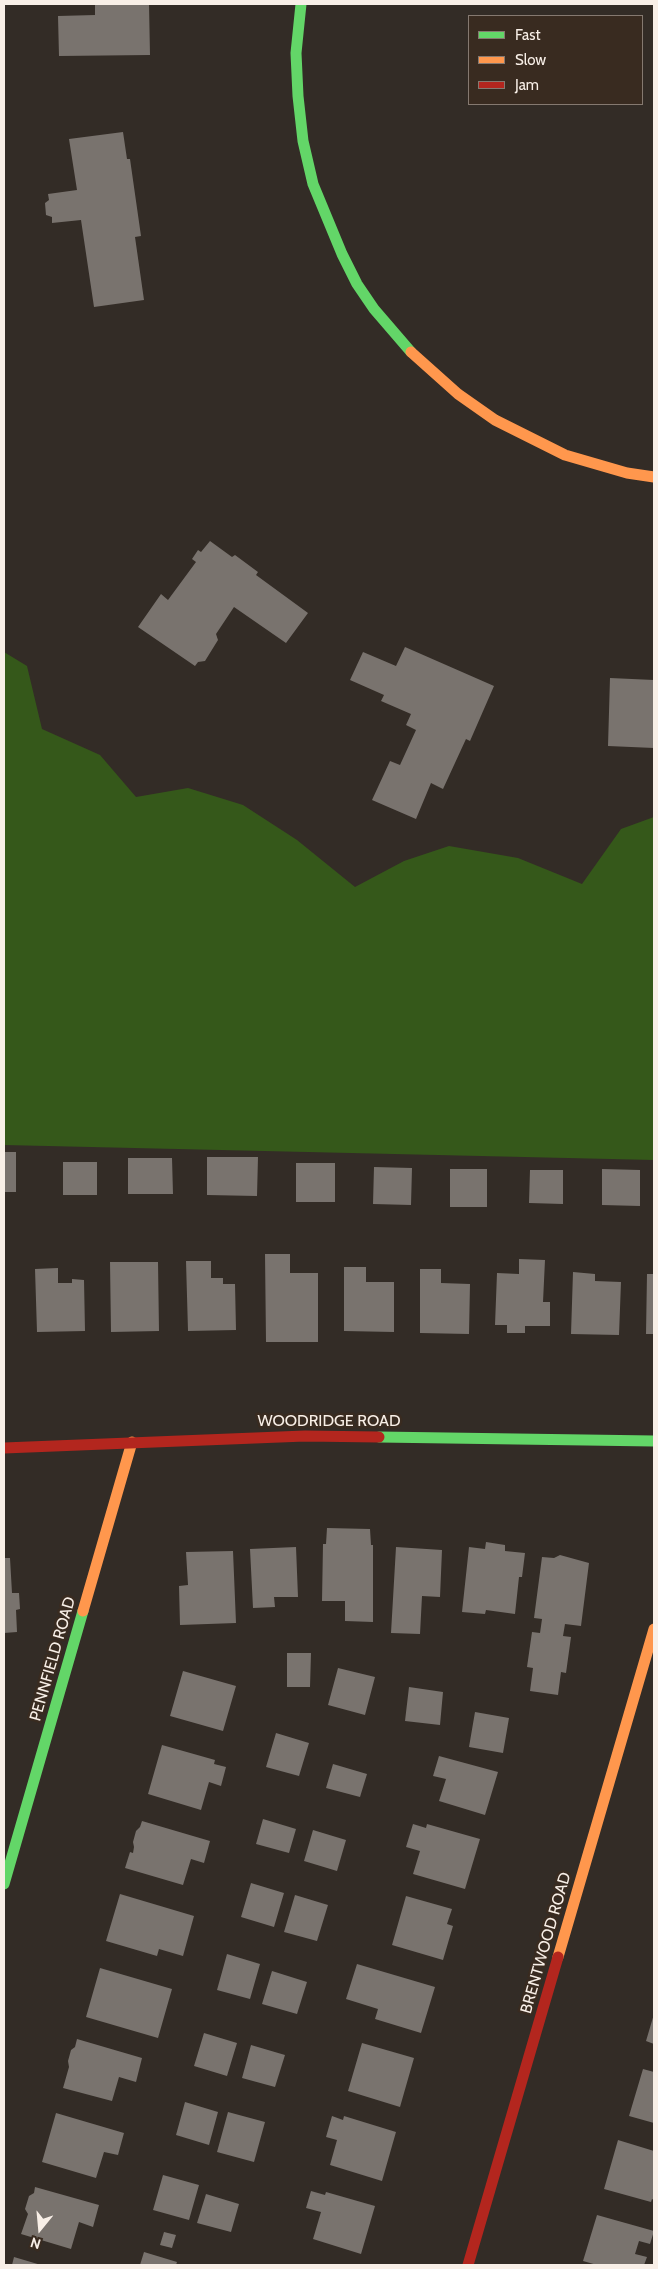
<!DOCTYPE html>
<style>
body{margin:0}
#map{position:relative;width:658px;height:2269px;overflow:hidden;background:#332c26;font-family:Cabin,sans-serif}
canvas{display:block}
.frame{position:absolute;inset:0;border:5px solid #f8efe7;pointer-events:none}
.legend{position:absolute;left:468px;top:15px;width:175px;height:90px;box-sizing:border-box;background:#392b20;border:1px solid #857970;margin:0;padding:6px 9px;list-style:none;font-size:15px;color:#f8efe7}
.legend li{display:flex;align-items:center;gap:10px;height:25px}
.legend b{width:25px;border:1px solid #857970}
.north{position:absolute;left:15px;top:2204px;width:50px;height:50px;-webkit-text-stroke:4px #392b20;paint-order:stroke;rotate:197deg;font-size:14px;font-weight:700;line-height:20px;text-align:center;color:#f8efe7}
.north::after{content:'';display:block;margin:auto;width:18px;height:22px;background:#f8efe7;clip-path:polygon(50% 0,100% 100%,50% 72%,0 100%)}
</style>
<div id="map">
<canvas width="658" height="2269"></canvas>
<div class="frame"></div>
<ul class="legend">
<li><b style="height:6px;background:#63d668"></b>Fast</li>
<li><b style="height:6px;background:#ff974d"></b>Slow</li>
<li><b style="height:6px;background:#b3261e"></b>Jam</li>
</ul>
<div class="north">N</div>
</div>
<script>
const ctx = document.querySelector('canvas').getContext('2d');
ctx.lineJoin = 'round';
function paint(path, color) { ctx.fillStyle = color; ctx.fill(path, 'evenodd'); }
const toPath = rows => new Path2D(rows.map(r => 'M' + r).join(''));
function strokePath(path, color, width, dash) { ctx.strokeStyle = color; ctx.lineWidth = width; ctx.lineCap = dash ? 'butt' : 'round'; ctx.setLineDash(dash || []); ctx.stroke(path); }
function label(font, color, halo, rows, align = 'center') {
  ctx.font = font + ' Cabin,sans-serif'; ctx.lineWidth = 5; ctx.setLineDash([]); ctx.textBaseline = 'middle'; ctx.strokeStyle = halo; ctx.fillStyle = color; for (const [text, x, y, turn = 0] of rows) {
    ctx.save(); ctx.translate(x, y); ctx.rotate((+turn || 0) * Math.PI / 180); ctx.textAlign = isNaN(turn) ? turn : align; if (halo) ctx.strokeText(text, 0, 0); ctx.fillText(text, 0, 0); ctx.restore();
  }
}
paint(toPath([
 [4,652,27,666,42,729,100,755,136,797,188,788,243,805,297,840,355,887,404,861,449,846,518,858,582,884,621,829,654,817,654,1160,4,1145]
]), '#35581a');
paint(toPath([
 [95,4,149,4,150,55,59,56,58,16,95,15],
 [123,132,127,159,130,159,141,236,135,237,144,300,94,307,81,220,52,223,52,217,46,215,45,203,49,200,48,194,77,190,69,139],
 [210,541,232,557,235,555,258,572,256,575,308,613,286,643,234,607,216,634,218,640,205,661,198,662,195,666,138,627,161,594,168,600,196,562,192,559,198,550,201,552],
 [405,647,494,686,470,741,466,739,443,789,431,783,416,819,372,800,390,761,400,765,416,730,406,725,411,714,381,701,384,695,350,680,363,652,396,666],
 [610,678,654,680,654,748,608,746],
 [4,1152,16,1152,16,1192,4,1192],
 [207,1157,258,1157,257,1196,207,1195],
 [128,1158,172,1158,173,1194,128,1194],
 [63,1162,97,1162,97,1195,63,1195],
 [296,1163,335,1163,335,1202,296,1202],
 [374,1167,412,1168,411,1205,373,1204],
 [450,1169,487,1169,487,1207,450,1207],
 [602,1169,640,1170,640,1206,602,1205],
 [530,1170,563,1170,563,1204,529,1203],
 [265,1254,290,1254,290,1273,318,1273,318,1342,266,1342],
 [519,1259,545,1260,543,1302,550,1302,550,1326,525,1326,525,1333,507,1333,507,1325,495,1325,497,1273,519,1274],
 [186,1261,211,1261,211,1278,223,1278,223,1284,235,1284,236,1330,188,1331],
 [110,1262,158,1262,159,1331,111,1332],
 [344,1267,366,1267,366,1282,394,1282,394,1332,344,1331],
 [58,1268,58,1283,72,1283,72,1279,84,1280,85,1331,37,1332,35,1269],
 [420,1269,441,1269,441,1283,470,1284,469,1334,420,1333],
 [573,1272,595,1274,595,1281,621,1282,619,1335,571,1334],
 [647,1274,654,1274,654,1334,646,1334],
 [327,1528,370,1529,371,1545,373,1545,373,1622,345,1621,345,1601,322,1601,323,1544,326,1544],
 [486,1542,505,1545,505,1551,525,1553,522,1577,519,1577,515,1614,486,1610,485,1614,462,1612,469,1547,485,1549],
 [296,1547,298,1597,274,1597,275,1607,253,1608,250,1549],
 [396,1547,442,1550,440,1597,422,1596,420,1634,391,1633],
 [233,1551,236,1623,180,1625,179,1586,188,1585,186,1552],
 [560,1555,589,1563,581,1626,565,1624,563,1636,571,1637,566,1673,561,1672,558,1695,530,1691,533,1668,527,1667,532,1632,540,1633,542,1619,534,1618,542,1557,554,1558],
 [4,1558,10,1558,12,1593,19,1593,20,1609,16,1610,17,1632,4,1633],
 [287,1653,311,1653,310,1687,287,1687],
 [338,1668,375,1677,365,1715,328,1705],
 [183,1671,236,1686,223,1731,170,1716],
 [409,1687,443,1692,440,1725,405,1721],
 [475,1712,509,1718,503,1753,469,1747],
 [276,1733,309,1743,299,1776,266,1767],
 [162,1745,215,1760,214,1764,226,1767,221,1786,209,1782,201,1810,148,1794],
 [439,1756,498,1772,485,1815,439,1801,446,1779,433,1776],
 [333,1764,367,1774,360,1797,326,1788],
 [263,1819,296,1829,289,1853,256,1844],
 [142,1821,210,1841,204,1863,191,1859,183,1885,125,1868,130,1852,133,1853,134,1847,133,1842,136,1831,140,1827],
 [413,1824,426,1828,427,1824,480,1839,465,1889,413,1874,420,1851,406,1847],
 [313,1830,346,1840,337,1871,304,1861],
 [251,1883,284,1893,274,1927,241,1917],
 [120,1894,194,1916,183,1956,159,1949,157,1956,106,1941],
 [295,1895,328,1905,317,1941,284,1932],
 [406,1896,452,1909,447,1924,453,1926,443,1960,392,1945],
 [227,1954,260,1964,250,1999,217,1990],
 [357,1964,435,1987,421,2033,375,2019,378,2009,346,1999],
 [100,1968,172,1989,158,2038,86,2017],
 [272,1971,307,1982,297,2014,262,2004],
 [654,2014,654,2044,646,2041],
 [204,2033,237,2043,227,2076,194,2066],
 [77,2039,142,2058,136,2082,119,2077,112,2101,63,2088,69,2067,68,2061,71,2050,75,2047],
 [362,2043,414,2058,400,2107,348,2091],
 [251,2045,285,2055,275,2087,242,2078],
 [643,2069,654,2072,654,2123,629,2116],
 [185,2102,218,2112,209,2145,176,2135],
 [228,2112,265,2122,254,2162,217,2152],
 [56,2113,124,2133,118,2155,104,2152,96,2178,42,2162],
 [332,2116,343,2120,344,2116,396,2132,382,2181,330,2165,337,2140,326,2137],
 [618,2140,654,2151,654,2200,652,2199,651,2202,604,2189],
 [163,2175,199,2185,189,2220,153,2210],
 [35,2187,99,2205,93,2227,79,2222,71,2249,21,2234,28,2214,25,2209,29,2196,34,2193],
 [311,2191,325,2195,326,2192,375,2206,361,2254,313,2239,321,2212,306,2208],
 [206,2194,239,2204,231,2232,197,2223],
 [597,2215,654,2231,650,2244,639,2241,635,2254,647,2257,644,2265,597,2265,583,2261],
 [164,2232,176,2235,172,2248,160,2245],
 [144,2252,177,2262,176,2265,140,2265],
 [14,2257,41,2265,12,2265]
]), '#79736e');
strokePath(toPath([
 [301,4,296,53,298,96,303,141,313,184,342,254,357,284,374,309,411,352],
 [379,1437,654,1441],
 [4,1884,83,1611]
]), '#63d668', 11);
strokePath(toPath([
 [411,352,458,394,495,420,565,455,627,473,654,477],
 [83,1611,132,1442],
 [558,1957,654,1629]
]), '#ff974d', 11);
strokePath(toPath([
 [4,1448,305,1436,379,1437],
 [468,2265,558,1957]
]), '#b3261e', 11);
label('16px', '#f8efe7', '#392b20', [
 ["WOODRIDGE ROAD",329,1421],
 ["PENNFIELD ROAD",53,1659,-74],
 ["BRENTWOOD ROAD",546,1943,-74]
]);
</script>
